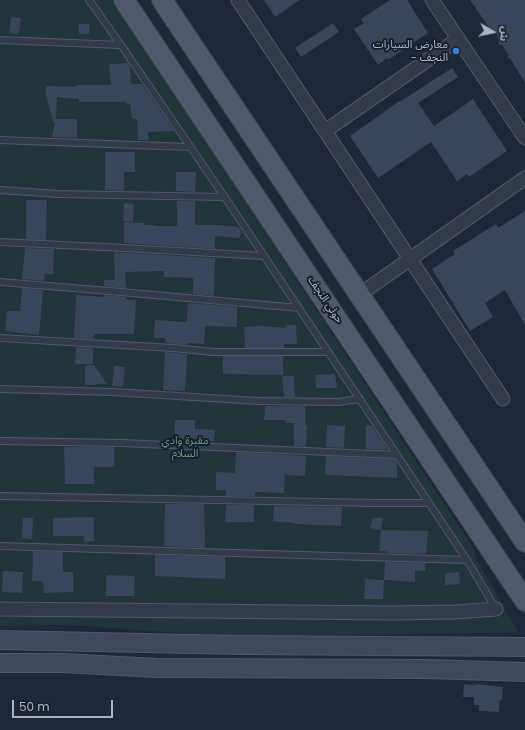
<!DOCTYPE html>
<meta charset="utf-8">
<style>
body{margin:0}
#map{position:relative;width:525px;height:730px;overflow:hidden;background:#1f283a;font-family:Poppins,"Noto Sans Arabic",sans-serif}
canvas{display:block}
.north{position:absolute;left:473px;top:12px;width:40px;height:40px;-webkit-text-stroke:3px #181f2f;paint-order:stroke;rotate:99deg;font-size:11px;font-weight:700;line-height:16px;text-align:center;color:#adb4c7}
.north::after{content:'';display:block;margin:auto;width:14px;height:18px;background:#adb4c7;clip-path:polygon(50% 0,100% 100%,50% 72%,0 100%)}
.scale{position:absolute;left:12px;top:700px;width:101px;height:18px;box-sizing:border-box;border:2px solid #adb4c7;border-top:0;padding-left:5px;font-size:12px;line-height:14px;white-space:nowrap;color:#adb4c7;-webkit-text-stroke:3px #181f2f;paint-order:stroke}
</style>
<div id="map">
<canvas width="525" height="730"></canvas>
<div class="north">ش</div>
<div class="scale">50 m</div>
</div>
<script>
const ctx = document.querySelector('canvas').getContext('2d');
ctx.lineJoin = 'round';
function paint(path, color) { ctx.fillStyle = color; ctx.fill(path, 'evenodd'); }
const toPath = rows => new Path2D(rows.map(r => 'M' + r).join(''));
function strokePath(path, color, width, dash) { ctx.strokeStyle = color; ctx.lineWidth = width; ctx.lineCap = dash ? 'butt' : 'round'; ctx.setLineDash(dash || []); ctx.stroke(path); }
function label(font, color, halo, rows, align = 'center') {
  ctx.font = font + ' Poppins,"Noto Sans Arabic",sans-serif'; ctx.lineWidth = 4; ctx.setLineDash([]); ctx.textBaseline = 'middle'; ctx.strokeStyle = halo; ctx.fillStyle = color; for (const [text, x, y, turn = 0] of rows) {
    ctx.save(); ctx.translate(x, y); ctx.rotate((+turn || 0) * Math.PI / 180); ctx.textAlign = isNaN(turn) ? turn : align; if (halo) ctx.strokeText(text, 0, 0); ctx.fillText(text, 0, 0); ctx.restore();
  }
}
paint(toPath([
 [0,0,112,0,473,547,476,558,518,632,234,637,71,625,0,626]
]), '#21353b');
paint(toPath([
 [264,0,300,0,275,17],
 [390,0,407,0,428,33,388,60,387,58,378,65,354,29,364,23,361,19],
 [470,0,525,0,525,83,510,58,508,58,508,54,502,45,499,45,497,32,493,33],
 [11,17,21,18,19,34,9,33],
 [333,23,339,32,301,57,295,48],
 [79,24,89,24,89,34,79,34],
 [109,63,112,64,128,63,130,66,131,84,142,84,174,131,148,132,149,140,138,140,137,119,132,118,130,104,127,104,127,102,79,102,79,99,57,97,56,119,77,119,77,138,52,137,55,122,53,122,46,95,46,86,76,87,76,85,111,85],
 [452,68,458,77,418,103,434,126,473,99,507,151,469,177,467,174,457,181,431,142,378,178,350,136,401,100,401,101],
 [105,152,135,152,135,172,124,172,124,191,105,190],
 [176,172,196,172,195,192,176,191],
 [26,200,47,200,46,240,26,239],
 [177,201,195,201,195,225,220,225,239,227,241,230,240,238,215,236,215,249,124,243,124,222,144,223,144,225,155,225,155,226,177,226],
 [124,203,134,204,133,222,123,221],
 [525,211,525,325,505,290,485,303,493,317,470,331,432,269,455,254,453,251,496,224,498,228],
 [25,248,54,249,53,274,45,274,44,281,22,279],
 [114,252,215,258,214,296,193,294,193,278,164,277,164,271,125,272,126,288,104,286,104,280,115,280],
 [22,288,43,290,39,335,5,331,7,311,20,311],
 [76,295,104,297,104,295,126,297,126,300,136,300,134,334,94,334,94,339,74,338],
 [188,303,237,307,237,327,205,326,204,344,188,343,187,345,166,343,165,338,154,338,155,320,187,322],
 [286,325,296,325,297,344,284,344,284,348,245,348,244,327,262,326,286,328],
 [76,347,93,348,93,364,75,364],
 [165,352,187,354,185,391,163,390],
 [223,356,283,356,283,375,223,374],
 [85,365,94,365,107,384,85,385],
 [114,366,125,367,123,387,112,386],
 [335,374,337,388,316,388,315,375],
 [282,376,294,376,295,397,284,397],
 [265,406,305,406,305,425,307,425,306,447,294,446,294,423,285,423,285,420,264,420],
 [175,420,195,420,195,429,215,430,214,441,175,439],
 [327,425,345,426,344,448,326,447],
 [366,425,372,426,388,450,366,449],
 [64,447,114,447,114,467,94,467,94,484,65,484],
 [236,452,306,456,305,476,285,475,284,493,255,492,255,496,226,496,226,490,216,490,216,472,235,473],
 [326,456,395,459,397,463,397,478,325,475],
 [165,504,204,504,205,548,164,546],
 [226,505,254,505,254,522,225,522],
 [274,506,342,507,341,526,294,524,294,523,273,521],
 [94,517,94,541,84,542,84,536,53,536,53,518],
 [23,518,33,518,32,539,22,538],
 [373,518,383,518,381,530,370,528],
 [381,530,428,531,426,554,386,553,386,551,379,551],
 [33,551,63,552,63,572,73,572,73,592,44,593,43,581,32,581],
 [155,555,225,557,225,579,155,576],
 [385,562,426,563,425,571,415,570,415,582,384,580],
 [3,571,23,572,22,593,2,592],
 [459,572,460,584,445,585,445,573],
 [106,575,135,576,134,596,106,596],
 [365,579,384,580,383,599,364,599],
 [464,684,475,685,475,684,503,687,502,700,500,700,499,712,479,711,479,705,474,705,474,697,463,697]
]), '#3a445a');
const lane = toPath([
 [89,0,121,45,228,202,397,455,467,560,496,609],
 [0,40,121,45],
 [0,140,190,147],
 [0,190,58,194,225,197],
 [0,242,125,248,263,256],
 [0,282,121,292,299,308],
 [0,338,173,348,213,352,328,352],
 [0,389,113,392,258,401,338,402,360,399],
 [0,441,121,443,397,455],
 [0,496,376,503,429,503],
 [0,546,467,560]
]);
const street = toPath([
 [238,0,503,399],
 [432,0,525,138],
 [325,131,458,39],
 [359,295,525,178],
 [0,609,392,613,455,612,496,609]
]);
const secondary = toPath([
 [0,640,240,645,525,647],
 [0,663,62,663,158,668,425,669,525,672]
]);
const primary = toPath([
 [124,0,525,601],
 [162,0,525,542]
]);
strokePath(lane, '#505768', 8);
strokePath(street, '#505768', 15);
strokePath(secondary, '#505768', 20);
strokePath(primary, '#3c4354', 22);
strokePath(lane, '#333a4a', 6);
strokePath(street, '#333a4a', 13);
strokePath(secondary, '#40485e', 18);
strokePath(primary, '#50596b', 20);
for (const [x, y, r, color] of [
 [456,51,4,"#3f7fe0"]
]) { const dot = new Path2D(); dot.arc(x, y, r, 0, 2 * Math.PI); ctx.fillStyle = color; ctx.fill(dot); strokePath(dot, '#181f2f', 1.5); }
label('11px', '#adb4c7', '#181f2f', [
 ["معارض السيارات",448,45],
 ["- النجف",448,58]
], 'right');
label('11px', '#adb4c7', '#181f2f', [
 ["حولي النجف",325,300,56]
]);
label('11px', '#639975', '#181f2f', [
 ["مقبرة وادي",185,441],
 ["السلام",185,454]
]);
</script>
